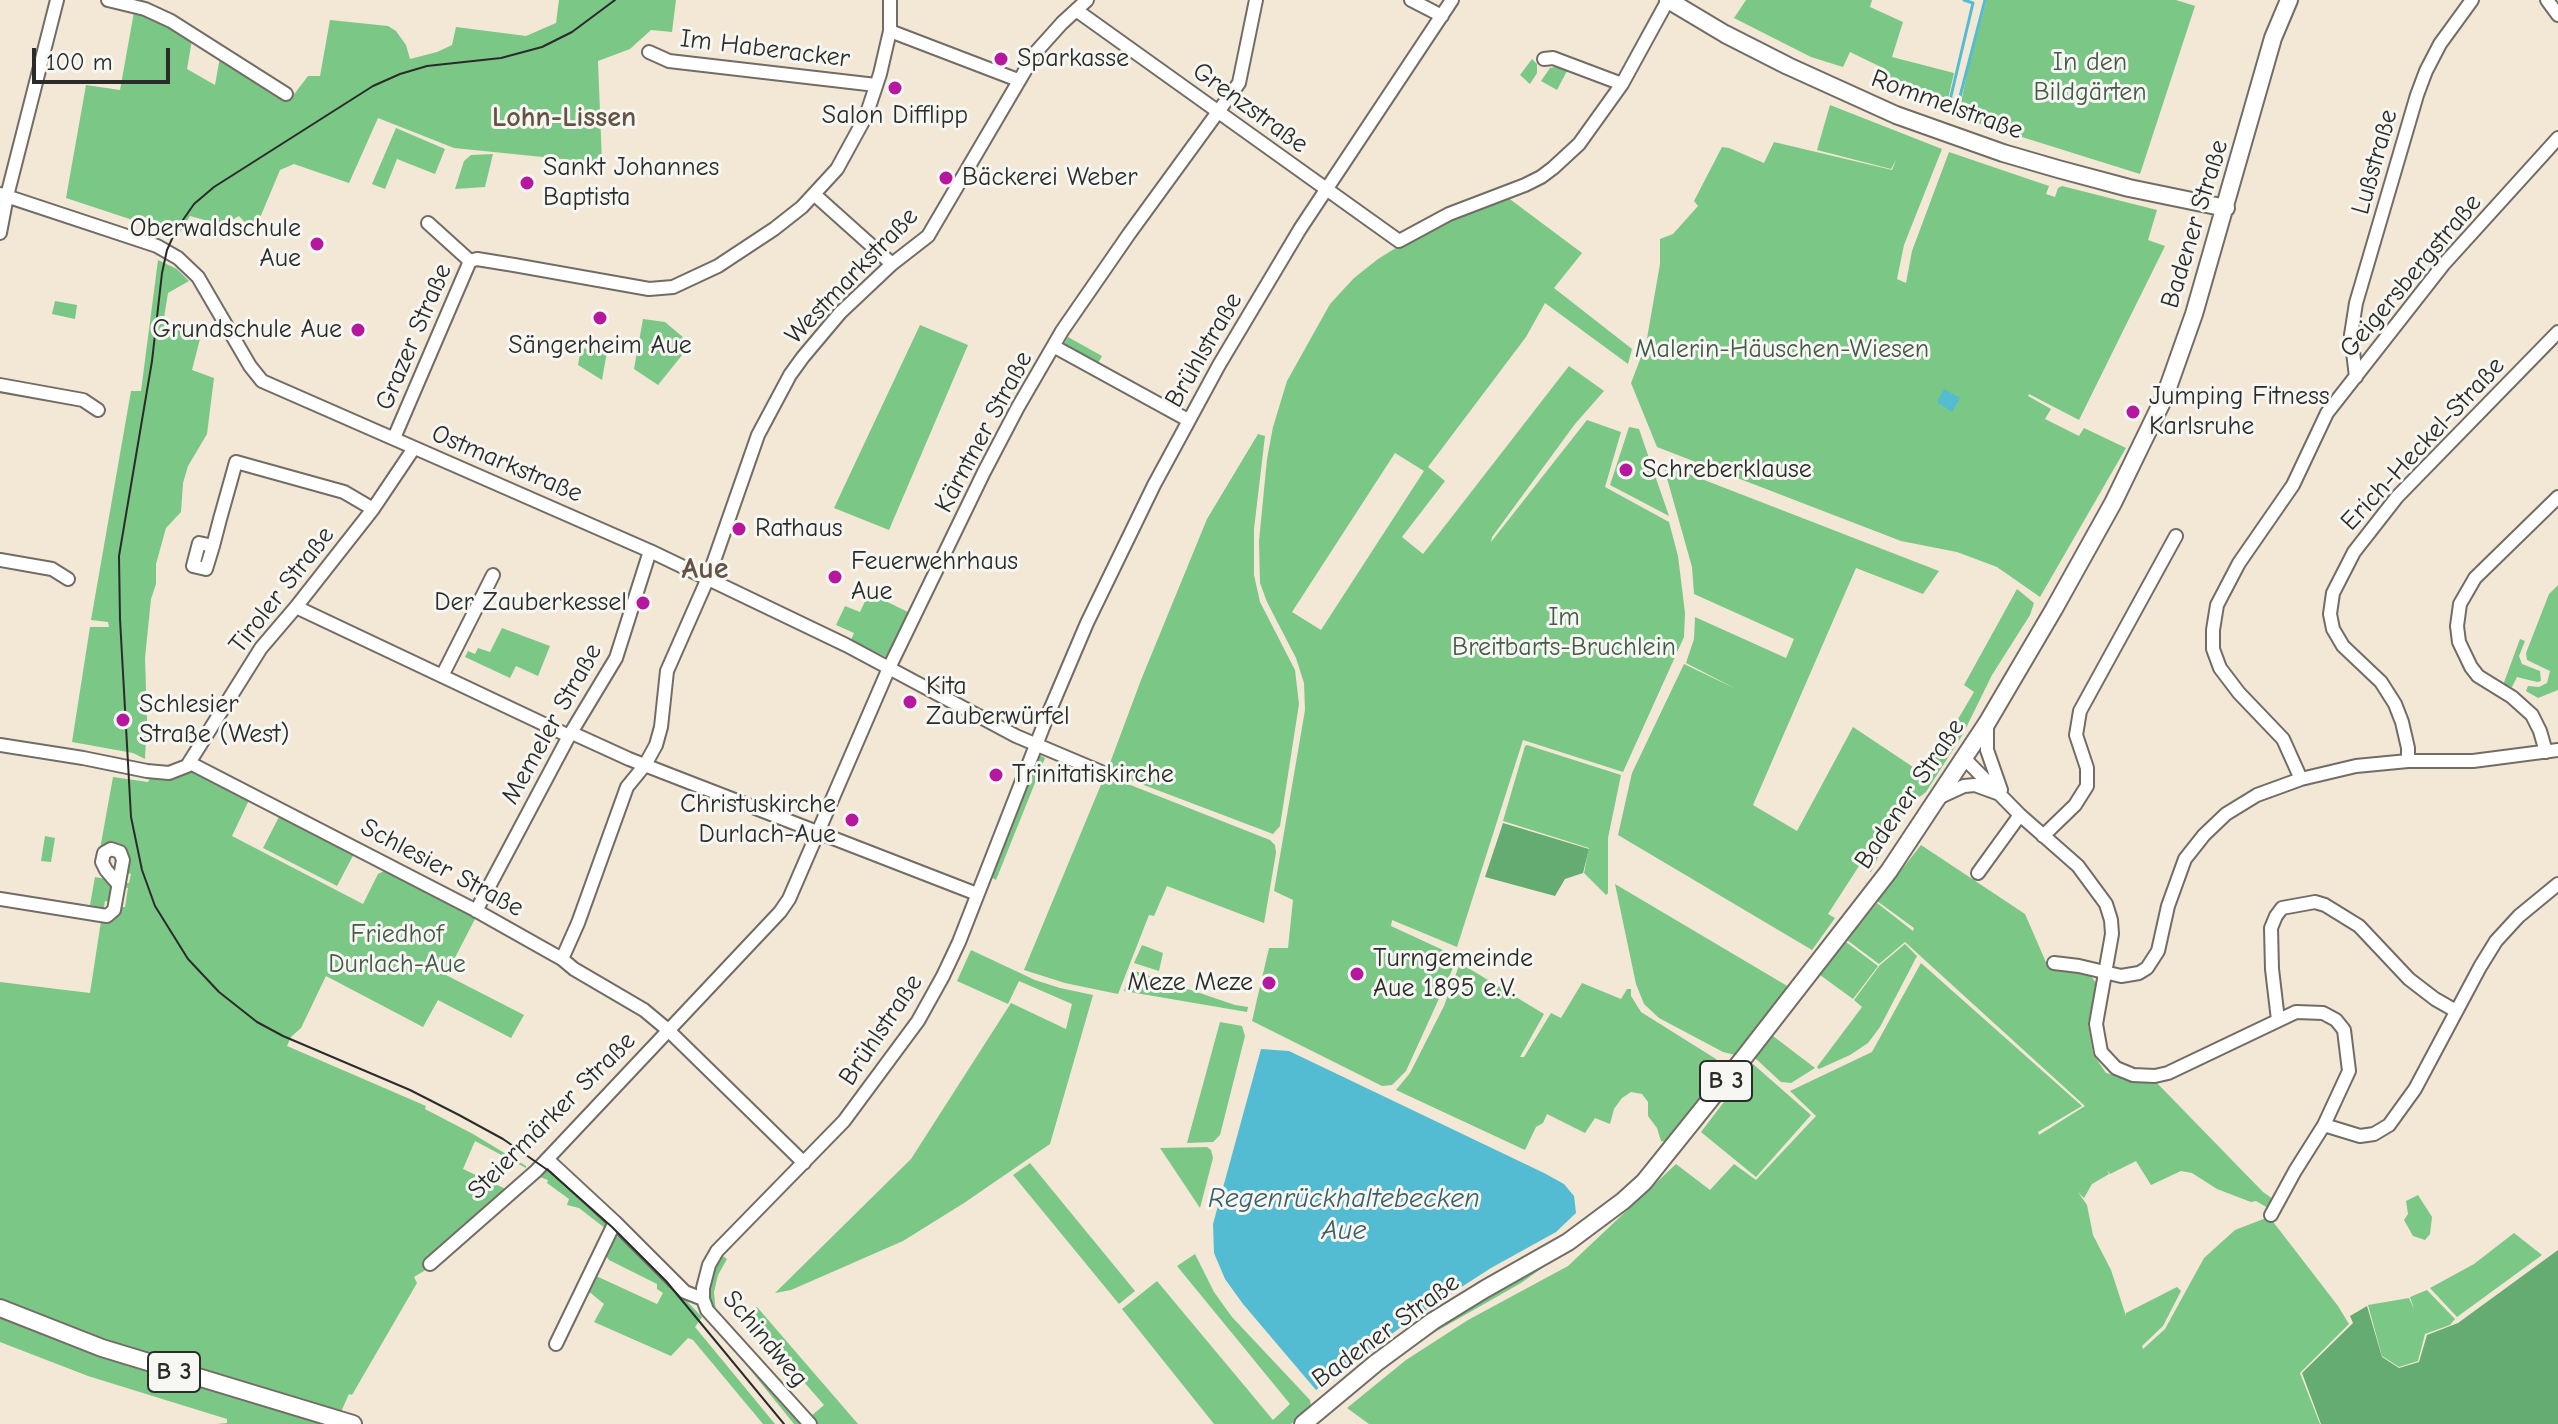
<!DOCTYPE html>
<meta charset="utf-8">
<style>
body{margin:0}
#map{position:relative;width:2558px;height:1424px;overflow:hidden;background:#f2e8d5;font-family:"Comic Neue",sans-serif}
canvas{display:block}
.scale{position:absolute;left:32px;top:48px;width:138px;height:36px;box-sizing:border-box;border:4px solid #2b2b2b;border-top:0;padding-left:10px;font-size:24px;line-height:28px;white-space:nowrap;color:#2b2b2b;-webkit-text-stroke:6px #f6f6f2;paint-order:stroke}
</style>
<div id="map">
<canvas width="2558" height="1424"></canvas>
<div class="scale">100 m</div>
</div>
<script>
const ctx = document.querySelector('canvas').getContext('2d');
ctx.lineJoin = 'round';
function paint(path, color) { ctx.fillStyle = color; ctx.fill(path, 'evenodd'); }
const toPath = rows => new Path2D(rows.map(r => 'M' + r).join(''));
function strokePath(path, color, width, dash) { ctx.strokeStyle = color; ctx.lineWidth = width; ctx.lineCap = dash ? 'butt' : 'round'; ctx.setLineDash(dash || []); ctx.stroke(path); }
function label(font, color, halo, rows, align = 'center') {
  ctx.font = font + ' "Comic Neue",sans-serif'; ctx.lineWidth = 6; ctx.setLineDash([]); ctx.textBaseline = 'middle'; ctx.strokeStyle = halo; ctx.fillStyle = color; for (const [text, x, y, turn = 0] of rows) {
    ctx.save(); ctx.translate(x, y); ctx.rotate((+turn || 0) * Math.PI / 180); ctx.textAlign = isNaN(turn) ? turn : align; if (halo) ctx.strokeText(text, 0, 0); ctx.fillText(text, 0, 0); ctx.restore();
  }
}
paint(toPath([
 [559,0,676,0,672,32,651,30,630,49,598,61,602,163,454,148,378,118,349,183,294,164,280,170,254,232,239,216,218,228,212,222,190,216,177,237,160,229,66,198,86,85,120,90,134,12,152,17,192,40,187,69,215,85,220,57,289,101,308,76,320,76,330,20,388,26,396,31,406,45,410,59,437,52,452,45,456,27,526,36,556,23],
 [1746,0,1872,0,1870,7,1903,22,1892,57,1954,73,1948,99,1883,75,1885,69,1850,52,1843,67,1811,57,1734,18],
 [1983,0,2176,0,2195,6,2140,174,1958,117,1968,69,1986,2],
 [1532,59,1537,64,1537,73,1530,84,1520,75],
 [1556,67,1567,71,1557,90,1541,81,1550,68],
 [1830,105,1942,149,1904,245,1897,279,1906,283,1912,251,1949,152,2049,186,2046,194,2055,197,2058,188,2062,186,2157,210,2148,240,2165,246,2079,420,2029,394,2028,396,2051,409,2045,419,2079,436,2084,428,2126,448,2040,597,1997,567,1957,552,1901,541,1657,447,1631,383,1646,344,1660,264,1660,239,1673,234,1698,206,1694,201,1722,147,1729,148,1764,163,1774,142,1892,170,1896,160,1891,169,1817,150],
 [396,128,445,149,435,174,397,159,385,189,372,184],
 [493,154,485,187,455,189,464,161,471,155],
 [1507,197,1582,253,1554,288,1632,349,1628,364,1545,303,1526,337,1428,467,1445,481,1402,537,1423,554,1569,366,1604,391,1575,424,1492,537,1491,542,1587,420,1621,432,1605,487,1669,522,1678,556,1685,613,1684,637,1623,772,1523,740,1457,947,1392,920,1391,926,1458,957,1406,1071,1392,1085,1382,1086,1252,1021,1269,948,1288,948,1293,900,1274,891,1305,710,1304,683,1296,658,1267,602,1260,583,1259,541,1267,459,1273,427,1287,381,1330,304,1354,278,1378,259,1434,224],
 [1395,453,1424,471,1321,630,1292,612],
 [158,260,177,269,189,281,168,293,163,324,201,335,192,370,214,378,207,434,188,466,183,483,181,512,166,528,156,564,156,584,151,599,145,658,147,720,145,759,133,753,72,742,90,627,109,627,108,622,91,620,131,391,141,391],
 [55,301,77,305,75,319,52,314],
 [643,319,665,322,691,344,658,385,634,369],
 [920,325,968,345,889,530,834,508],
 [1068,337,1102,356,1097,365,1063,346],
 [581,348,607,352,602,380,578,365],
 [1629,427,1639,429,1669,516,1610,485],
 [1258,434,1265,436,1254,529,1254,575,1260,602,1295,670,1299,704,1280,826,1273,834,1107,771,1141,680,1207,519],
 [1663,464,1939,571,1923,594,1856,568,1753,805,1797,831,1853,727,1925,775,1974,692,1964,685,2017,589,2034,603,2030,615,1992,675,1963,734,1926,792,1918,798,1912,795,1896,819,1871,872,1859,866,1828,914,1835,918,1812,950,1618,835,1632,773,1684,664,1736,689,1686,663,1694,639,1695,617,1786,658,1794,639,1694,594,1692,567],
 [2558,585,2558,690,2538,698,2526,691,2528,686,2539,687,2547,683,2550,671,2527,660,2526,653,2549,594],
 [869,593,910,613,888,658,851,640,854,633,836,625,845,606,860,612],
 [502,628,550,646,538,676,516,666,510,678,465,657,468,651,475,654,478,648,490,652],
 [2520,639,2525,641,2519,656,2522,664,2540,671,2541,681,2537,682,2517,677,2512,687,2503,685],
 [1527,745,1621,775,1608,838,1608,893,1606,895,1584,873,1589,848,1503,821,1525,746],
 [1037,754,1045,758,996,880,989,876],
 [194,770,250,798,232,836,363,904,378,874,388,869,476,917,446,975,524,1015,511,1038,438,1000,423,1027,326,976,301,1028,291,1037,287,1046,426,1106,425,1109,473,1134,526,1166,526,1168,475,1141,463,1169,508,1190,432,1266,414,1277,417,1283,352,1395,349,1394,340,1414,127,1351,0,1302,0,982,90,993,103,908,90,905,95,877,107,879,110,883,111,902,105,901,104,908,118,910,119,907,125,907,128,888,123,887,123,883,129,883,131,874,126,873,127,862,100,849,113,777,148,782,151,776],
 [1105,775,1270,840,1275,845,1276,853,1264,923,1167,886,1154,916,1149,915,1118,994,1065,983,1024,970],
 [281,813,355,852,337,886,263,848],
 [45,836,55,838,51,862,41,861],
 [1921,845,2025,914,2048,967,2089,973,2096,983,2088,1024,2093,1054,2106,1073,2138,1081,2155,1081,2263,1192,2273,1199,2268,1208,2256,1201,2251,1202,2217,1189,2192,1173,2181,1171,2151,1185,2136,1161,2110,1174,2107,1170,2109,1174,2092,1184,2084,1198,2078,1192,2087,1205,2093,1235,2111,1270,2126,1316,2126,1313,2177,1287,2181,1291,2163,1326,2142,1346,2143,1349,2165,1329,2204,1258,2235,1230,2266,1218,2274,1223,2338,1306,2349,1324,2300,1373,2320,1424,1369,1424,1347,1408,1406,1360,1468,1320,1568,1266,1676,1164,1710,1190,1734,1164,1756,1180,1816,1116,1790,1091,1872,1052,1921,963,2082,1106,2038,1132,2039,1135,2085,1106,1905,942,1879,964,1847,940,1877,903,1913,931,1914,928,1877,901],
 [1615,884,1789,987,1735,1055,1723,1052,1659,1018,1644,1004,1636,984],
 [1846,942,1878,966,1853,999,1820,975],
 [1905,944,1917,956,1880,1027,1868,1043,1850,1055,1819,1069,1817,1067,1862,1007,1854,1000,1880,965],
 [1142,945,1163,953,1159,971,1134,963],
 [971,950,1035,980,1060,988,1093,995,1050,1144,964,1203,903,1241,791,1290,775,1293,911,1159,1011,1003,1066,1029,1072,1004,1019,981,1008,1004,957,981],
 [1460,963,1544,1014,1520,1057,1524,1057,1551,1013,1561,1018,1582,983,1621,999,1627,989,1631,989,1631,996,1641,1012,1716,1059,1722,1072,1666,1142,1661,1141,1657,1128,1648,1116,1648,1102,1642,1094,1631,1092,1622,1098,1614,1109,1610,1124,1595,1118,1585,1133,1547,1114,1543,1123,1536,1127,1525,1150,1396,1090,1410,1073,1444,1006],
 [1132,970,1235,1005,1248,1007,1247,1012,1124,991],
 [1220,1022,1242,1026,1245,1036,1220,1135,1213,1142,1187,1143],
 [1773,1036,1815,1068,1791,1083,1781,1082,1755,1058],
 [1753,1064,1811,1115,1756,1177,1701,1132],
 [1207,1147,1211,1150,1213,1158,1200,1208,1160,1148],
 [1030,1163,1135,1291,1119,1304,1013,1175],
 [547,1169,551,1169,607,1221,606,1229,579,1208,567,1205,569,1199,547,1183,548,1180,540,1177,517,1194],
 [2418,1195,2432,1217,2430,1234,2425,1240,2413,1236,2404,1220,2408,1214,2406,1201],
 [2514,1233,2542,1255,2457,1317,2430,1288,2474,1264],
 [623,1235,702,1317,695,1327,775,1424,763,1424,693,1340,688,1338,671,1356,594,1322,604,1304,587,1290,594,1275,657,1304,663,1293,657,1289,657,1284,609,1260,604,1253,612,1238],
 [720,1254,727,1259,718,1275,714,1292,716,1314,707,1299,710,1270],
 [1195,1254,1214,1292,1232,1317,1310,1400,1311,1406,1291,1424,1214,1424,1122,1309,1157,1281,1273,1420,1290,1404,1177,1266],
 [1559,1256,1521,1283,1435,1332,1365,1379,1464,1308,1486,1299,1541,1267,1548,1260],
 [2427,1290,2455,1319,2450,1325,2425,1334,2418,1361,2399,1367,2382,1356,2368,1305,2409,1298,2414,1309,2410,1297],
 [757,1307,858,1424,817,1424,810,1417,824,1405,743,1312],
 [0,1314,334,1424,217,1424,227,1423,227,1419,88,1376,0,1342],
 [718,1330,804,1424,794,1424]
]), '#7bc785');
paint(toPath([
 [1503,823,1589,849,1583,873,1565,879,1555,896,1485,877],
 [2558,1250,2558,1424,2321,1424,2302,1373,2353,1323,2350,1316,2367,1306,2382,1357,2399,1368,2419,1362,2427,1335,2458,1323]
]), '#64ac72');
paint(toPath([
 [1944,389,1960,398,1952,412,1937,402],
 [1261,1049,1289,1051,1544,1173,1564,1184,1574,1196,1576,1213,1556,1232,1491,1268,1412,1319,1316,1390,1243,1304,1225,1279,1214,1253,1213,1224]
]), '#54bcd2');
strokePath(toPath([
 [1947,113,1973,3,1964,0],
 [1955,116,1985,0]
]), '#54bcd2', 3);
const minor = toPath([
 [108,0,145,9,171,21,286,94],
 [1411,0,1442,16],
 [2547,0,2558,15],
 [1076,10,1399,241,1449,214,1525,185,1541,177,1553,168,1579,144,1622,84,1668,0],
 [890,31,1018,80],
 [649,52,669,61,876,85],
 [1544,59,1553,58,1622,84],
 [0,194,157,246,178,258,198,277,250,366,262,381,650,551,846,645,1016,736,1106,774],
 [815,195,892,264],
 [428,223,470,261],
 [0,233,7,196,57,0],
 [470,261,477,259,514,265,649,289,673,287,718,266,774,229,802,207,837,169,866,116,880,74,890,31,890,0],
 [1055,347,1188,420],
 [2356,377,2351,335,2356,303,2417,95,2426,71,2440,44,2472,0],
 [0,385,83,400,98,410],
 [394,438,470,261],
 [213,546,199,543,193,566,206,569,213,546,220,519,236,462,344,492,373,509],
 [0,560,52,569,68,579],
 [296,607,569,736],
 [442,676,493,575],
 [1987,723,1987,750,2001,790],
 [572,733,629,759,977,894],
 [0,745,83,758,147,771,169,773,187,766,261,648,296,607,373,509,414,448],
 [2546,752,2540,731,2532,715,2512,697,2478,676,2471,667,2459,642,2457,626,2460,604,2475,578,2558,497],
 [1964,758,2020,815,2078,866,2106,904,2111,920,2112,934,2096,1024,2101,1052,2116,1068,2133,1075,2155,1076,2168,1073,2296,1012,2323,1013,2336,1020,2344,1030,2349,1071,2324,1125,2295,1171,2271,1215],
 [2408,761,2408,748,2402,722,2395,704,2381,682,2343,646,2333,629,2330,614,2333,593,2354,552,2397,497,2558,332],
 [190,763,475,910,562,959,574,969,644,1010,668,1030,804,1163],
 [2301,779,2283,739,2239,693,2220,668,2213,649,2213,630,2217,605,2239,563,2293,485,2327,413,2443,265,2558,138],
 [1940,797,1964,786,1975,785,1997,793],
 [2043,836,2075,805,2087,786,2087,768,2076,735,2080,711,2176,536],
 [1978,873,2020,815],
 [0,899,107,916,114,910,123,860,120,852,111,849,104,853,102,862,106,870,118,884],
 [476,911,569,736,616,658,650,551],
 [562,959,578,923,627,787,645,765,656,745,661,727,667,671,708,578,758,435,790,375,803,357,840,313,892,264,928,236,1036,52,1062,23,1087,0],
 [2054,963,2079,966,2121,976,2139,973,2147,968,2158,951,2168,906,2185,859,2204,835,2226,814,2257,795,2301,779,2356,766,2408,761,2473,761,2558,750],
 [2278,1020,2272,969,2271,928,2276,916,2282,908,2315,902,2325,905,2359,926,2409,979,2435,999,2456,1011],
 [2324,1125,2360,1136,2374,1134,2389,1125,2415,1089,2480,967,2496,941,2519,916,2558,884],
 [547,1159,615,1222,685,1292,703,1299],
 [430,1264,536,1171,780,912,789,899,889,668,984,472,1018,407,1062,331,1129,234,1239,83,1256,0],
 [556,1344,615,1222],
 [810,1424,707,1310,703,1299,703,1288,709,1265,717,1251,844,1121,918,1021,943,976,959,942,1047,717,1087,623,1154,485,1219,365,1300,229,1452,0]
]);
const major = toPath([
 [1668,0,1725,34,1788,66,1896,115,2003,153,2058,169,2129,188,2226,208],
 [0,1308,102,1348,353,1424],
 [1303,1424,1376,1363,1433,1321,1485,1289,1568,1242,1623,1201,1644,1182,1746,1055,1889,871,1987,723,2054,609,2113,503,2165,396,2194,314,2273,38,2289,0]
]);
strokePath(minor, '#716d66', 16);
strokePath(major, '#716d66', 20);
strokePath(minor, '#fff', 12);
strokePath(major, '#fff', 16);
strokePath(toPath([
 [615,0,572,32,542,47,501,58,427,66,400,74,373,86,214,187,194,204,176,230,167,250,162,273,152,361,119,556,120,619,131,817,142,870,155,906,188,959,219,992,257,1022,283,1036,410,1090,459,1115,503,1139,549,1171,612,1227,666,1281,784,1424]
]), '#2b2b2b', 2);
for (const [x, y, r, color] of [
 [1001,59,8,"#b5179e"],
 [895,88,8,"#b5179e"],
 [946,178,8,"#b5179e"],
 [527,183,8,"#b5179e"],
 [317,244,8,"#b5179e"],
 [600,318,8,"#b5179e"],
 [358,330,8,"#b5179e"],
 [2133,412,8,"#b5179e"],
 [1626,470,8,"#b5179e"],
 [739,529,8,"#b5179e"],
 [835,577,8,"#b5179e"],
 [643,603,8,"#b5179e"],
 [910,702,8,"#b5179e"],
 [123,720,8,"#b5179e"],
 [996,775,8,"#b5179e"],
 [852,820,8,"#b5179e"],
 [1357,974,8,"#b5179e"],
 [1269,983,8,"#b5179e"]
]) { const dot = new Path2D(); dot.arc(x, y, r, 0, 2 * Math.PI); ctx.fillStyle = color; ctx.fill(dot); strokePath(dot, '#f6f6f2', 3); }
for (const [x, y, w] of [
 [1726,1081,52],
 [174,1372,52]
]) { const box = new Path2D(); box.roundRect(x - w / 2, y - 20, w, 40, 6); ctx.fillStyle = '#f6f6f2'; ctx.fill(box); strokePath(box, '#2b2b2b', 2); }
label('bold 24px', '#2b2b2b', null, [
 ["B 3",1726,1081],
 ["B 3",174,1372]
]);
label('26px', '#2b2b2b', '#f6f6f2', [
 ["Im Haberacker",765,49,7],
 ["Rommelstraße",1947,105,20],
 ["Grenzstraße",1250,108,36],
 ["Lußstraße",2375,162,-74],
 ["Badener Straße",2195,224,-73],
 ["Westmarkstraße",852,276,-46],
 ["Geigersbergstraße",2411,276,-50],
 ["Grazer Straße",414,337,-67],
 ["Brühlstraße",1204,350,-60],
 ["Kärntner Straße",984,432,-62],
 ["Erich-Heckel-Straße",2423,444,-47],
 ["Ostmarkstraße",507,464,23],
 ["Tiroler Straße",282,590,-52],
 ["Memeler Straße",552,724,-61],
 ["Badener Straße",1910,794,-56],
 ["Schlesier Straße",442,868,28],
 ["Brühlstraße",881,1030,-56],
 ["Steiermärker Straße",552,1116,-45],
 ["Badener Straße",1386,1331,-36],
 ["Schindweg",765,1339,50]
]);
label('26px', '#2b2b2b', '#f6f6f2', [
 ["Sparkasse",1017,59],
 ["Salon Difflipp",895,116,"center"],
 ["Sankt Johannes",543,168],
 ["Baptista",543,198],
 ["Bäckerei Weber",962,178],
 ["Oberwaldschule",301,229,"right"],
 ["Aue",301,259,"right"],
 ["Grundschule Aue",342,330,"right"],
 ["Sängerheim Aue",600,346,"center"],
 ["Jumping Fitness",2149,397],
 ["Karlsruhe",2149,427],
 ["Schreberklause",1642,470],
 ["Rathaus",755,529],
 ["Feuerwehrhaus",851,562],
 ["Aue",851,592],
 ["Der Zauberkessel",627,603,"right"],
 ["Kita",926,687],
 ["Zauberwürfel",926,717],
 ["Schlesier",139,705],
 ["Straße (West)",139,735],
 ["Trinitatiskirche",1012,775],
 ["Christuskirche",836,805,"right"],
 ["Durlach-Aue",836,835,"right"],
 ["Turngemeinde",1373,959],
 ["Aue 1895 e.V.",1373,989],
 ["Meze Meze",1253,983,"right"]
], 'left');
label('26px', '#435a46', '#f6f6f2', [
 ["In den",2090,63],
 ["Bildgärten",2090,93],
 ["Malerin-Häuschen-Wiesen",1782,350],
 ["Im",1564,618],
 ["Breitbarts-Bruchlein",1564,648],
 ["Friedhof",397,935],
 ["Durlach-Aue",397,965]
]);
label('bold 28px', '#655445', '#f6f6f2', [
 ["Lohn-Lissen",564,118]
]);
label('italic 28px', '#395e65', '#f6f6f2', [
 ["Regenrückhaltebecken",1344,1199],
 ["Aue",1344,1231]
]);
label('bold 30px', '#655445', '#f6f6f2', [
 ["Aue",705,570]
]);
</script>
